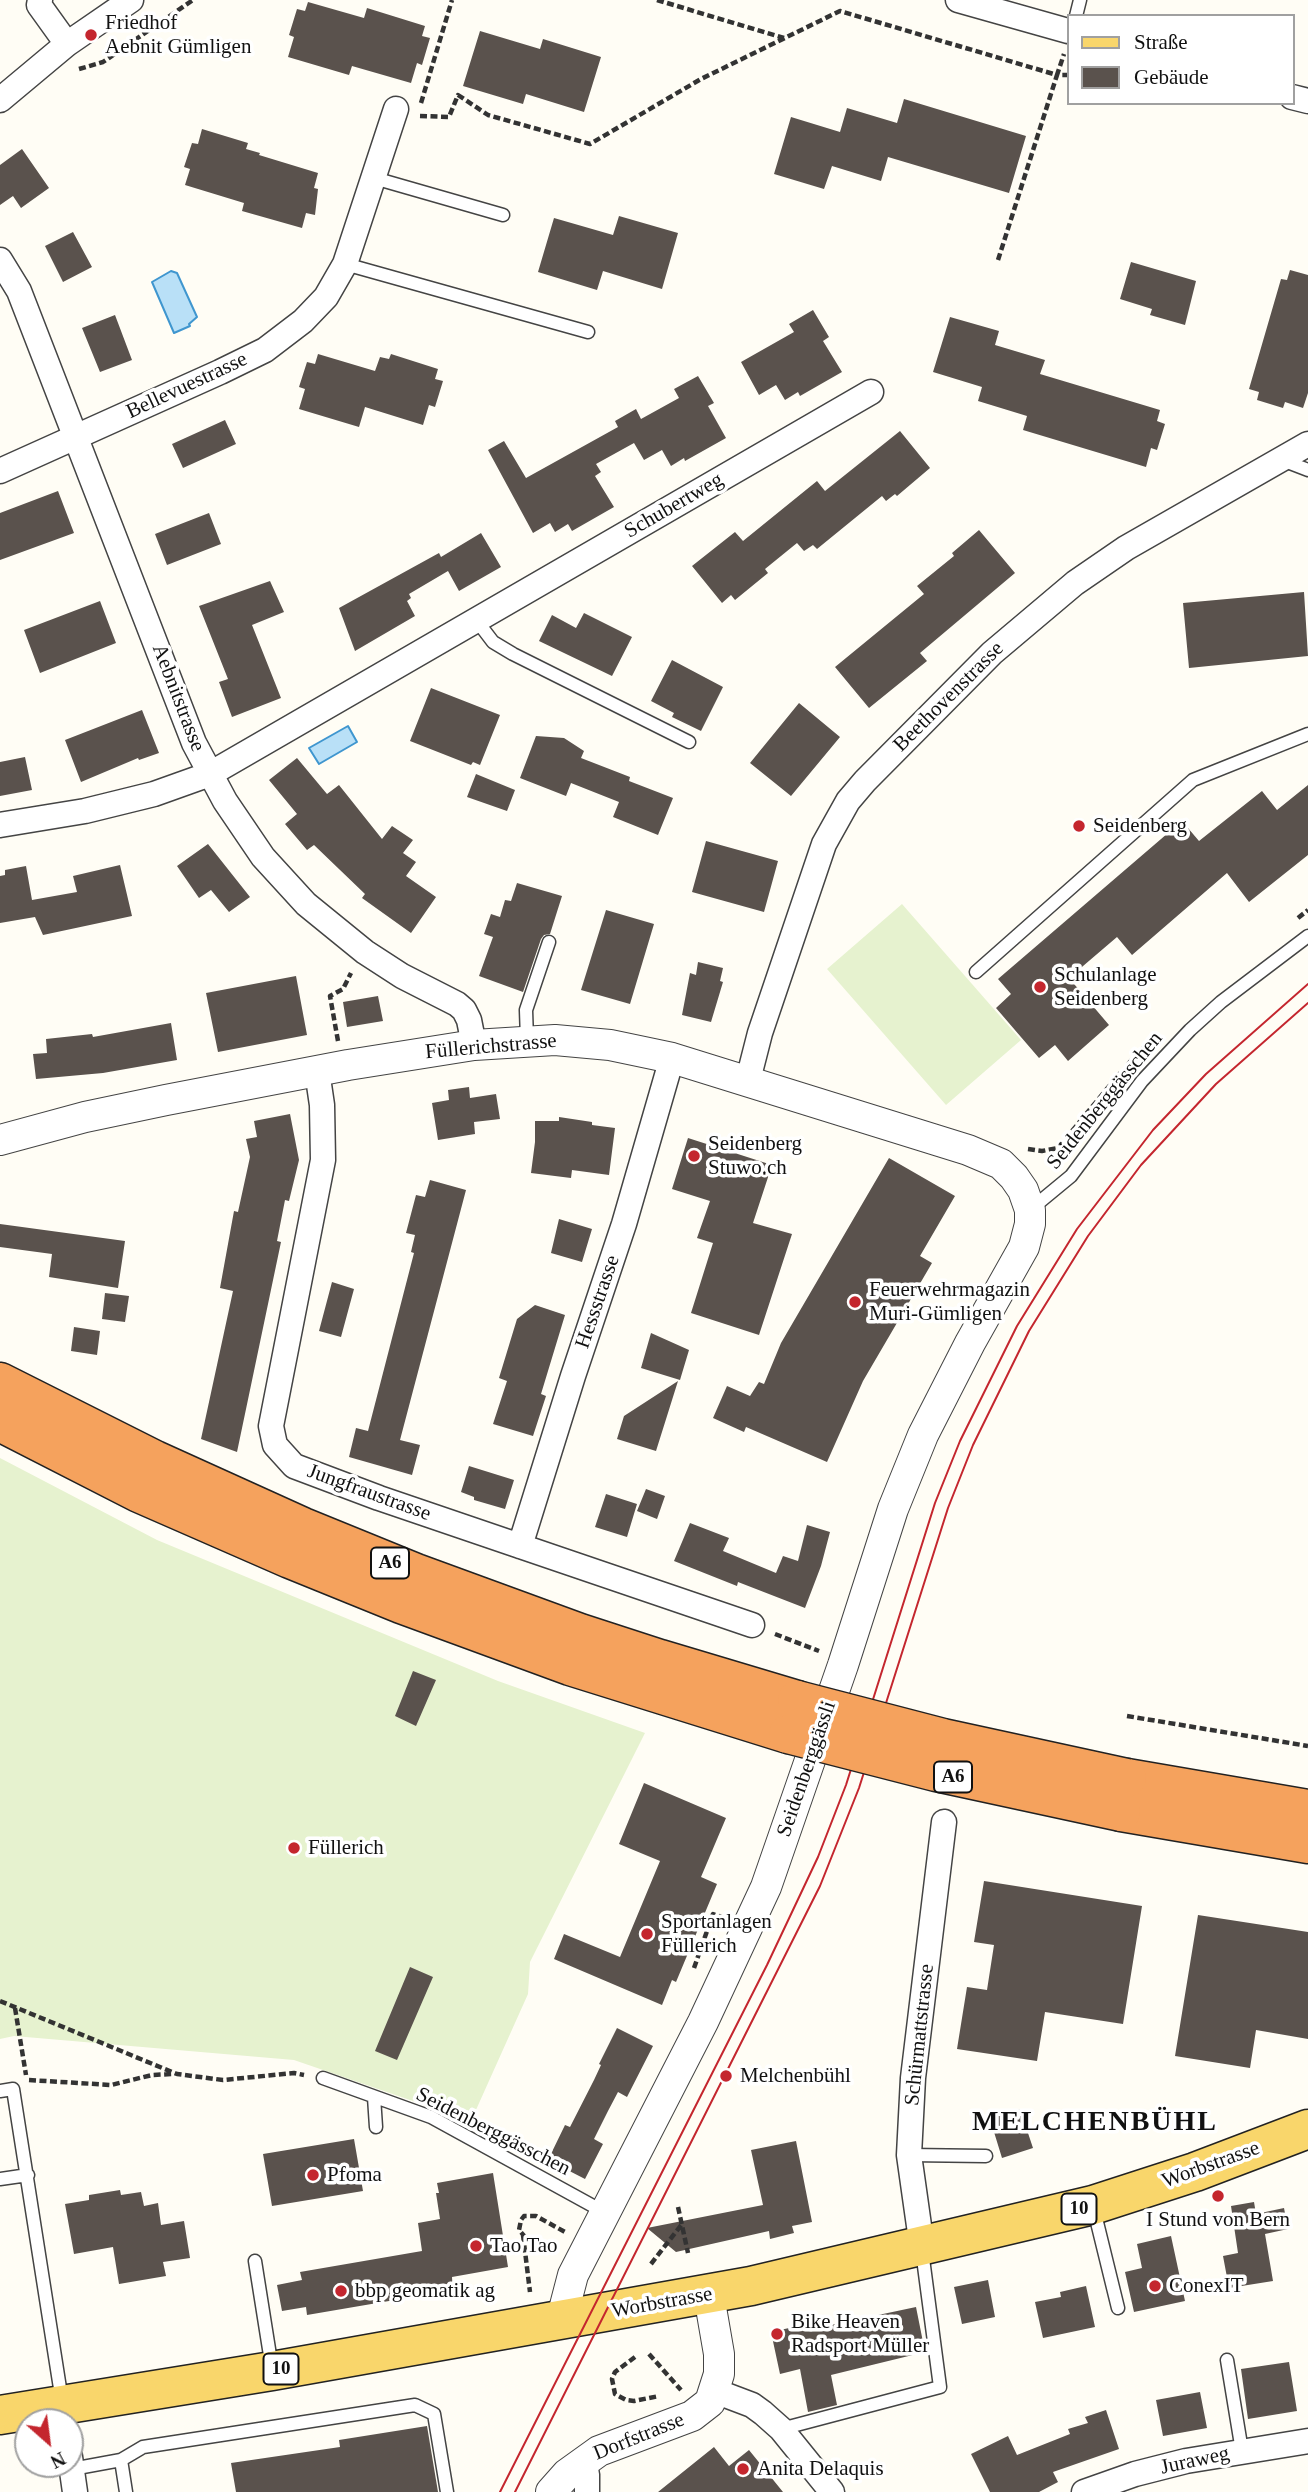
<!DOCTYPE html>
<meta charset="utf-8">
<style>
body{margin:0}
#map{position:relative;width:1308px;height:2492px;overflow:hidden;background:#fffdf5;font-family:Georgia,serif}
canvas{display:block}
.legend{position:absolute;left:1067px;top:14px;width:228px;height:91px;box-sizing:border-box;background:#fff;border:2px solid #a0a0a0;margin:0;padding:9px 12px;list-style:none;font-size:21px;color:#111}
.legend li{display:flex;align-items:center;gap:14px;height:35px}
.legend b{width:35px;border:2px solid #a0a0a0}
.north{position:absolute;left:14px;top:2408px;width:70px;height:70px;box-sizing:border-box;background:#fff;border:2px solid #a0a0a0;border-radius:50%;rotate:152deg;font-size:19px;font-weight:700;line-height:28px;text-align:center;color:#111}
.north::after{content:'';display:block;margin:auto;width:24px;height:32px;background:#c4262e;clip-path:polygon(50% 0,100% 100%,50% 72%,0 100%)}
</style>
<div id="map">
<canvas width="1308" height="2492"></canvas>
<ul class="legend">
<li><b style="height:9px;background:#f9d66b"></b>Straße</li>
<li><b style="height:19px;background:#5a524d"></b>Gebäude</li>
</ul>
<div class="north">N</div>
</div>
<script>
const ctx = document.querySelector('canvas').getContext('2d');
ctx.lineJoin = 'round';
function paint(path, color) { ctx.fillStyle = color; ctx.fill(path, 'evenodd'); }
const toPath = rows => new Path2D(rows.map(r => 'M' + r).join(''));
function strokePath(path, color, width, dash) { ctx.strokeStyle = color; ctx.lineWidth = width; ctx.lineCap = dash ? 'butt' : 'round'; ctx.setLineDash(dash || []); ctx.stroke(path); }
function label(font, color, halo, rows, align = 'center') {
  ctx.font = font + ' Georgia,serif'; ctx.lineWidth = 7; ctx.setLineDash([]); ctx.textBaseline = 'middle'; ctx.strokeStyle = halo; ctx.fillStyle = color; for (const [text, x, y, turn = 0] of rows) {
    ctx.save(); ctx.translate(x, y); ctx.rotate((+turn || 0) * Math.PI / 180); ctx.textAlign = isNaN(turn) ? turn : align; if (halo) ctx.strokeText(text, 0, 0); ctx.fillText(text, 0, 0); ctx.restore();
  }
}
paint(toPath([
 [902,904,1021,1040,946,1105,827,969],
 [0,1458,157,1540,498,1681,645,1733,530,1962,528,1994,471,2121,294,2060,14,2036,0,2039]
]), '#e6f2cf');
const water = toPath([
 [171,271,177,273,197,317,189,324,190,326,174,333,152,282,171,271],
 [348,726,357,742,319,764,309,748,348,726]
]);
paint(water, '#b9e0f7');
strokePath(water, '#3f96cf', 2);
paint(toPath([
 [308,2,364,18,367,8,425,26,422,36,430,38,422,65,417,63,411,83,352,66,349,75,288,57,294,37,289,35,297,9,305,11],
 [480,31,540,49,543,39,601,57,584,112,526,94,523,104,463,86],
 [904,99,1026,136,1009,193,888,157,881,181,832,166,824,189,774,174,791,117,840,132,847,108,897,123],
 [202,129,248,143,246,149,260,153,259,155,318,173,314,188,318,189,315,215,306,213,302,228,242,211,244,203,185,185,190,169,184,167,192,143,198,144],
 [22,149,49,188,21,208,13,196,0,205,0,165],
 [619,216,678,233,662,289,603,271,597,290,538,272,554,218,613,235],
 [73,232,92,267,63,282,45,246],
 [1131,262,1196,281,1185,325,1150,315,1152,309,1120,299],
 [1290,270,1308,275,1308,393,1303,408,1285,402,1283,408,1257,400,1259,392,1249,389,1281,279,1287,280],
 [813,310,829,337,823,341,842,372,800,396,798,392,785,400,776,385,759,395,741,362,794,332,789,324],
 [115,315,132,360,100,372,82,328],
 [950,317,999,331,995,345,1045,360,1040,374,1160,410,1157,421,1165,424,1157,450,1151,448,1146,467,1023,430,1027,416,978,401,982,387,933,372],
 [318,354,375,371,380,357,389,359,391,354,438,369,435,379,443,381,435,407,429,405,423,425,365,407,359,427,299,409,305,389,299,387,307,362,315,364],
 [698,376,714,403,708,406,726,438,685,461,684,458,671,466,662,450,644,460,634,443,596,464,601,472,595,476,614,507,572,531,568,524,555,532,550,523,533,533,488,450,504,441,526,478,618,427,615,421,636,409,641,419,679,398,674,389],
 [225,420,236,444,183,468,172,444],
 [900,431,930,468,897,496,895,494,886,501,882,496,817,549,813,545,804,551,797,543,765,569,768,573,735,600,731,595,722,603,692,566,735,532,743,541,817,481,825,491],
 [58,491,74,533,0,560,0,513],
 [209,513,221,544,167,565,155,534],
 [979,530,1015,573,920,653,927,661,869,708,835,667,924,594,917,586,954,556,952,553],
 [481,533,501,567,459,591,448,571,409,594,411,598,407,601,415,616,355,651,339,608,439,553,441,557],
 [270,581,284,612,252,625,281,698,232,717,219,682,228,679,199,606],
 [1304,592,1308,656,1189,668,1183,603],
 [100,601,116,643,40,673,24,630],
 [584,613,632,637,612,676,539,641,552,615,576,628],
 [672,660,723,687,701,731,672,717,674,713,651,701],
 [431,688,500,715,480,765,473,762,471,765,410,741],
 [799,703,840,737,791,796,750,763],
 [142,710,159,753,139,760,138,758,81,782,65,740],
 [536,736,564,738,584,751,581,758,630,777,629,781,673,798,658,835,613,817,619,802,571,783,566,796,520,778],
 [25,757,32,790,0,796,0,762],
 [297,758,327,794,339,785,382,839,392,826,413,840,403,853,416,862,406,876,436,897,411,933,362,898,365,894,314,845,307,850,285,824,297,814,269,780],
 [476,774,515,790,507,811,467,797],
 [1308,785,1308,855,1249,902,1227,873,1132,955,1117,937,1069,978,1109,1025,1068,1061,1055,1045,1039,1058,996,1008,1011,994,998,979,1182,821,1199,841,1262,791,1277,810],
 [706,841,778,861,764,912,692,892],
 [208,844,250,897,229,912,211,890,199,898,177,866],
 [120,865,132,916,43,935,35,917,0,923,0,876,5,875,5,870,26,866,32,900,77,892,73,876],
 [517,883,562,896,550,934,544,935,541,939,523,992,479,976,493,937,484,934,491,914,500,917,505,900,511,901],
 [606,910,654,924,630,1004,581,990],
 [698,962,723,968,720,981,723,982,711,1022,682,1015,690,973,696,975],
 [296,976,307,1035,218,1052,206,993],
 [378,996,383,1021,347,1027,343,1002],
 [171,1023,177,1060,103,1073,36,1079,33,1054,47,1053,46,1039,92,1034,93,1037],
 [469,1087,470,1098,496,1094,500,1119,474,1122,475,1134,438,1140,432,1103,449,1100,448,1090],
 [290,1114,299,1160,289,1201,285,1200,277,1241,281,1242,237,1452,201,1439,233,1291,220,1288,234,1211,238,1212,250,1157,246,1139,257,1137,254,1121],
 [559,1117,592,1122,592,1125,615,1128,609,1175,572,1170,571,1178,531,1173,535,1142,535,1121,559,1121],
 [688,1138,772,1165,753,1223,792,1234,759,1335,691,1313,713,1243,697,1238,710,1201,672,1189],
 [889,1158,955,1196,920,1256,932,1263,863,1381,827,1462,746,1427,744,1432,713,1418,727,1386,750,1396,759,1382,764,1384,781,1343],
 [430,1180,466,1190,400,1440,420,1445,412,1475,349,1457,356,1428,368,1431,414,1253,411,1252,415,1235,406,1233,416,1195,425,1197],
 [559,1219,592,1229,582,1262,551,1253],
 [0,1224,125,1241,118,1288,49,1277,52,1254,0,1247],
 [332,1282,354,1289,341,1337,319,1331],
 [105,1293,129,1296,125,1322,102,1319],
 [535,1305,565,1315,541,1394,546,1396,533,1436,493,1424,507,1381,499,1378,517,1319],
 [74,1327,100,1331,97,1355,71,1351],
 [651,1333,689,1350,680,1380,641,1368],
 [678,1381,656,1451,617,1439,624,1416],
 [469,1466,514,1480,505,1509,474,1500,474,1497,461,1492],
 [646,1489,665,1496,657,1519,637,1511],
 [606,1494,637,1504,627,1537,595,1527],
 [690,1523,729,1538,723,1551,776,1573,783,1556,798,1561,807,1525,830,1532,821,1566,805,1608,738,1582,737,1586,674,1561],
 [413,1671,436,1680,416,1726,395,1716],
 [644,1783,726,1818,701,1877,717,1884,676,1982,672,1980,662,2005,554,1959,564,1934,620,1957,660,1861,619,1844],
 [984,1881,1142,1906,1123,2024,1045,2012,1037,2061,957,2049,967,1987,987,1990,994,1945,974,1942],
 [1198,1915,1308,1932,1308,2039,1256,2030,1250,2068,1175,2056],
 [410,1967,433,1977,397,2060,375,2051],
 [617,2028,653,2046,627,2097,618,2092,608,2111,594,2139,603,2144,585,2179,548,2160,565,2125,570,2127,594,2080,601,2065,599,2064],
 [1020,2109,1033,2148,1002,2158,990,2119],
 [354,2139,363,2191,272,2206,263,2154],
 [796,2141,812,2222,792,2226,794,2233,770,2239,769,2231,676,2252,647,2228,763,2205,751,2150],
 [493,2173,508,2267,452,2277,453,2296,430,2300,430,2294,307,2315,306,2307,282,2311,277,2285,302,2280,300,2272,422,2251,418,2223,440,2219,436,2193,439,2193,437,2183],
 [120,2190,121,2195,141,2192,144,2206,158,2203,161,2225,184,2221,190,2258,163,2262,166,2276,119,2284,113,2247,74,2254,65,2204,89,2200,89,2195],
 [1254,2202,1256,2214,1284,2208,1288,2229,1265,2234,1273,2281,1229,2288,1223,2256,1238,2253,1231,2206],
 [1171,2236,1185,2301,1134,2312,1125,2272,1142,2268,1137,2244],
 [988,2280,995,2317,962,2324,954,2287],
 [1086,2286,1095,2327,1043,2338,1035,2302,1061,2297,1060,2292],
 [916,2307,925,2352,831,2375,837,2405,808,2412,800,2369,780,2374,771,2332,830,2319,831,2325],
 [1289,2362,1297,2411,1248,2419,1241,2369],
 [1200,2392,1207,2428,1163,2436,1156,2400],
 [1106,2410,1119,2449,1053,2472,1058,2482,1039,2492,990,2492,971,2454,1008,2436,1017,2455,1070,2434,1068,2429,1088,2423,1085,2417],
 [427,2426,438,2492,236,2492,231,2463,340,2447,339,2440],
 [714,2447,729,2466,749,2450,783,2492,658,2492]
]), '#5a524d');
const service = toPath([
 [1076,16,1080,0],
 [374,178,503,215],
 [345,264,588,332],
 [1282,460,1308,470],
 [477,621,493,642,513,654,689,742],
 [976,972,1193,780,1308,734],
 [527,1040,526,1010,549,942],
 [1031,1209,1071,1176,1142,1081,1190,1030,1221,1002,1308,936],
 [323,2078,431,2117,604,2212],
 [0,2091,13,2089,62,2401],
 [374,2097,376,2127],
 [909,2155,986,2156],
 [0,2179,28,2175],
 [1094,2210,1118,2308],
 [255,2261,272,2368],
 [1227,2360,1242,2451],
 [781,2429,940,2387,922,2251],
 [121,2460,143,2447,415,2405,434,2414,447,2492],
 [72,2469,121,2460,126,2492]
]);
const minor = toPath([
 [40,0,39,5,67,44],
 [958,0,1068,31],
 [1292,97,1308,101],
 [0,100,67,44,131,0],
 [0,260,19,291,194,743,225,801,263,857,306,904,365,952,402,976,457,1004,464,1010,469,1020,474,1045],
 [0,471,220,372,265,350,303,321,326,297,345,264,396,109],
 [0,825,85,811,154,794,210,774,871,392],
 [317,1071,322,1105,323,1160,271,1426,275,1445,294,1466,379,1498,752,1625],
 [748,1080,760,1033,824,844,848,801,865,781,992,653,1075,583,1126,548,1308,444],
 [520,1546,573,1376,624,1224,672,1058],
 [922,2247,909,2155,913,2078,944,1822],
 [715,2391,752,2405,763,2413,781,2429,832,2492],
 [70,2457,75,2492],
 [579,2464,587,2474,587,2492],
 [1084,2492,1135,2474,1186,2461,1308,2441]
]);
const tertiary = toPath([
 [0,1140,85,1117,166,1100,348,1065,474,1045,555,1040,610,1045,672,1058,968,1150,1001,1164,1014,1177,1023,1190,1030,1210,1030,1224,1024,1247,970,1343,923,1435,893,1509,843,1665,766,1887,703,2022,573,2275,561,2321],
 [551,2492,567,2474,599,2451,692,2416,710,2402,719,2374,719,2354,709,2296]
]);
const primary = toPath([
 [0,2415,272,2371,751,2286,1093,2205,1195,2172,1308,2129]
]);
const motorway = toPath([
 [0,1382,155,1460,303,1527,416,1573,580,1633,660,1659,797,1700],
 [0,1422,139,1493,290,1559,401,1604,570,1666,788,1734],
 [1127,1778,1308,1809],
 [1121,1812,1308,1844]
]);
strokePath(service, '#444', 15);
strokePath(minor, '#444', 27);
strokePath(tertiary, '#444', 32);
strokePath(primary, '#222', 41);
strokePath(motorway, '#222', 41);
strokePath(toPath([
 [657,0,784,38],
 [79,69,103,62,193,0],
 [421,103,452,0],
 [420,116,449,117,458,95,488,115,590,144,701,79,840,11,1057,75,1064,54],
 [998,260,1057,75,1068,75],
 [1298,918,1308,910],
 [338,1041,330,996,343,989,351,973],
 [1128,1064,1146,1045],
 [1028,1149,1042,1151,1058,1148,1120,1073],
 [775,1634,819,1651],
 [1127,1716,1308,1746],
 [694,1968,713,1914,724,1918],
 [0,2001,177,2074,223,2080,294,2073,304,2075],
 [15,2008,26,2075],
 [29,2080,111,2085,152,2075,173,2074],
 [678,2207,688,2253],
 [523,2235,530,2292],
 [556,2246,526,2238,519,2230,521,2220,524,2216,536,2216,565,2232],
 [651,2264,682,2224],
 [649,2354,681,2390],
 [635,2357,615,2372,612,2379,615,2394,626,2400,634,2401,659,2396]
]), '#333', 4.5, [7, 3.5]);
strokePath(service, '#fff', 12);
strokePath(minor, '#fff', 24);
strokePath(tertiary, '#fff', 30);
strokePath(primary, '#f9d66b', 38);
strokePath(motorway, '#f5a25d', 38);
strokePath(toPath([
 [500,2492,767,1965,818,1857,846,1785,935,1503,960,1441,1017,1326,1077,1229,1153,1130,1206,1074,1308,984],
 [515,2492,820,1886,859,1788,948,1508,973,1445,1029,1331,1088,1236,1141,1165,1216,1084,1308,1003]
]), '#c4262e', 2);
const motorwayBridge = toPath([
 [797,1700,943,1738,1127,1778],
 [788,1734,936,1772,1121,1812]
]);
strokePath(motorwayBridge, '#222', 41, []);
strokePath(motorwayBridge, '#f5a25d', 38);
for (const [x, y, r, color] of [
 [91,35,7,"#c4262e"],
 [1079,826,7,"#c4262e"],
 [1040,987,7,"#c4262e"],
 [694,1156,7,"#c4262e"],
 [855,1302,7,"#c4262e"],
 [294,1848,7,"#c4262e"],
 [647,1934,7,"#c4262e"],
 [726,2076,7,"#c4262e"],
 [313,2175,7,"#c4262e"],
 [1218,2196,7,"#c4262e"],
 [476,2246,7,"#c4262e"],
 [1155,2286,7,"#c4262e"],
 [341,2291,7,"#c4262e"],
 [777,2334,7,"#c4262e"],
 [743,2469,7,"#c4262e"]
]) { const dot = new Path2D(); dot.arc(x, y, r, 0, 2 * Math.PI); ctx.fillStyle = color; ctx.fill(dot); strokePath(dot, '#fff', 2.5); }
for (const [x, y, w] of [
 [390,1563,38],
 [953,1777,38],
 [1079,2209,35],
 [281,2369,35]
]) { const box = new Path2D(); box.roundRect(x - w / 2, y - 15.5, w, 31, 5); ctx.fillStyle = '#fff'; ctx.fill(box); strokePath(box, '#111', 2); }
label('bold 19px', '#111', null, [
 ["A6",390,1563],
 ["A6",953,1777],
 ["10",1079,2209],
 ["10",281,2369]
]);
label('21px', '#111', '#fff', [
 ["Friedhof",105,23],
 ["Aebnit Gümligen",105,47],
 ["Seidenberg",1093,826],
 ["Schulanlage",1054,975],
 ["Seidenberg",1054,999],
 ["Seidenberg",708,1144],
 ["Stuwo.ch",708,1168],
 ["Feuerwehrmagazin",869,1290],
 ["Muri-Gümligen",869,1314],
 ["Füllerich",308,1848],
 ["Sportanlagen",661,1922],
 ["Füllerich",661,1946],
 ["Melchenbühl",740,2076],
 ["Pfoma",327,2175],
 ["I Stund von Bern",1218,2220,"center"],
 ["Tao Tao",490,2246],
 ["ConexIT",1169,2286],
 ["bbp geomatik ag",355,2291],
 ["Bike Heaven",791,2322],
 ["Radsport Müller",791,2346],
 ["Anita Delaquis",757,2469]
], 'left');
label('21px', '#111', '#fff', [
 ["Bellevuestrasse",187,386,-25],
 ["Schubertweg",674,506,-30],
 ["Beethovenstrasse",949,697,-45],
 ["Aebnitstrasse",178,698,69],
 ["Füllerichstrasse",491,1047,-5],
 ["Seidenberggässchen",1105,1101,-51],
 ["Hessstrasse",598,1302,-71],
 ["Jungfraustrasse",369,1493,20],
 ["Seidenberggässli",807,1769,-71],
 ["Schürmattstrasse",920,2035,-84],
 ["Seidenberggässchen",493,2132,27],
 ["Worbstrasse",1211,2165,-20],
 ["Worbstrasse",662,2303,-10],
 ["Dorfstrasse",639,2437,-22],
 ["Juraweg",1195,2461,-12]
]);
ctx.letterSpacing = '2px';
label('bold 28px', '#111', '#fff', [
 ["MELCHENBÜHL",1095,2123]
]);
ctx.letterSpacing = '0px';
</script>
